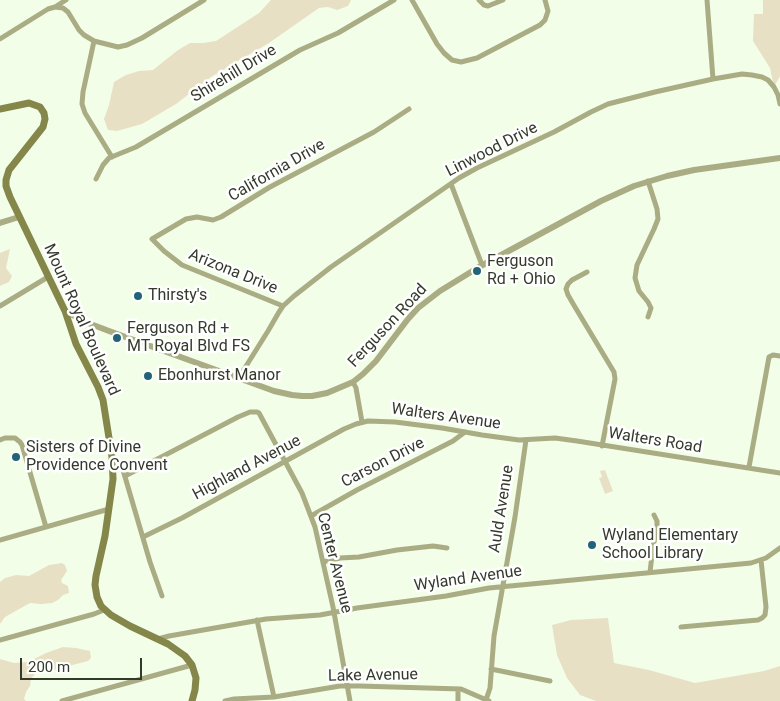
<!DOCTYPE html>
<style>
body{margin:0}
#map{position:relative;width:780px;height:701px;overflow:hidden;background:#f3fee9;font-family:Roboto,sans-serif}
canvas{display:block}
.scale{position:absolute;left:20px;top:658px;width:122px;height:22px;box-sizing:border-box;border:2px solid #333a2c;border-top:0;padding-left:6px;font-size:15px;line-height:18px;white-space:nowrap;color:#333a2c;-webkit-text-stroke:4px #fff;paint-order:stroke}
</style>
<div id="map">
<canvas width="780" height="701"></canvas>
<div class="scale">200 m</div>
</div>
<script>
const ctx = document.querySelector('canvas').getContext('2d');
ctx.lineJoin = 'round';
function paint(path, color) { ctx.fillStyle = color; ctx.fill(path, 'evenodd'); }
const toPath = rows => new Path2D(rows.map(r => 'M' + r).join(''));
function strokePath(path, color, width, dash) { ctx.strokeStyle = color; ctx.lineWidth = width; ctx.lineCap = dash ? 'butt' : 'round'; ctx.setLineDash(dash || []); ctx.stroke(path); }
function label(font, color, halo, rows, align = 'center') {
  ctx.font = font + ' Roboto,sans-serif'; ctx.lineWidth = 5; ctx.setLineDash([]); ctx.textBaseline = 'middle'; ctx.strokeStyle = halo; ctx.fillStyle = color; for (const [text, x, y, turn = 0] of rows) {
    ctx.save(); ctx.translate(x, y); ctx.rotate((+turn || 0) * Math.PI / 180); ctx.textAlign = isNaN(turn) ? turn : align; if (halo) ctx.strokeText(text, 0, 0); ctx.fillText(text, 0, 0); ctx.restore();
  }
}
paint(toPath([
 [271,0,351,0,348,6,337,10,328,7,319,8,269,43,211,77,176,104,142,124,117,131,108,130,104,119,109,105,114,82,126,75,139,71,153,70,178,50,190,43,203,43,216,41,259,13],
 [763,0,780,0,780,76,774,87,770,68,753,41,754,14,763,14],
 [10,249,6,268,12,276,9,282,0,286,0,253],
 [605,470,613,491,605,494,599,478,602,477,600,471],
 [62,563,65,565,67,571,61,580,62,583,68,586,69,593,63,595,58,600,52,603,41,604,30,603,5,617,0,624,0,582,5,578,16,575,29,576,49,565],
 [608,618,614,663,649,670,695,683,764,671,780,666,780,701,596,701,580,695,567,678,557,655,552,625,571,620],
 [63,647,76,648,90,651,91,658,88,661,53,670,44,669,37,671,31,679,30,686,26,692,24,699,26,701,0,701,0,659,14,663,28,662,46,653]
]), '#e8e0c4');
strokePath(toPath([
 [412,0,437,44,444,53,452,60,461,62,477,58,540,25,545,20,548,11,545,0],
 [479,0,484,5,488,6,503,0],
 [707,0,713,79],
 [55,7,63,8,68,12,79,30,84,35,94,41,118,47,127,45,142,38,204,0],
 [0,39,48,9,55,7,66,0],
 [94,41,83,92,82,104,85,113,112,157],
 [96,179,103,165,109,158,136,147,300,50,338,33,394,0],
 [648,181,657,209,658,219,654,229,637,265,635,278,639,291,648,302,651,308,648,317],
 [451,184,482,265],
 [587,272,572,280,568,284,566,289,568,295,575,307,614,372,615,379,602,446],
 [0,306,48,277],
 [283,306,182,265,164,251,152,239,186,219,197,217,213,220,221,217,270,187,374,132,409,109],
 [238,379,268,331,279,312,283,306,294,296,331,267,459,178,477,168,554,132,591,112,608,104,655,92,713,79,742,74,752,75,762,77,768,80,774,87,778,95,780,104],
 [353,382,356,388,362,422],
 [0,440,5,438,15,438,20,442,22,445,46,527],
 [112,457,120,465,123,470,150,562,162,596],
 [749,467,769,357,773,355,780,356],
 [125,476,238,417,250,412,257,412,259,413,302,493,315,527,333,607,350,701],
 [311,516,357,490,453,441,465,432],
 [143,537,182,518,344,429,356,424,368,421,395,422,442,428,482,435,519,440,555,438,577,441,780,473],
 [0,540,109,509],
 [323,562,340,558,359,557,397,550,433,546,447,548],
 [650,572,653,547,657,527,657,521,654,515],
 [257,620,274,697],
 [681,627,758,620,762,618,765,615,766,607,761,560],
 [158,639,169,636,266,619,320,615,357,608,446,596,489,588,751,563,766,558,780,548],
 [0,640,94,614,104,610],
 [491,669,550,681],
 [458,689,458,701],
 [486,700,490,688,494,636,515,517,526,440],
 [62,701,192,665],
 [225,701,234,699,274,697,340,686,359,686,461,689,489,701]
]), '#aaac84', 5);
strokePath(toPath([
 [0,223,19,217],
 [65,311,88,323,109,331,274,391,292,395,302,396,312,396,327,393,353,382,363,374,376,361,408,319,418,308,440,291,479,267,601,201,634,186,667,176,694,170,780,158]
]), '#aaac84', 6);
strokePath(toPath([
 [0,109,29,103,40,107,44,113,45,119,43,127,9,170,6,180,6,186,10,197,65,311,76,344,98,387,103,400,112,457,113,479,105,536,96,576,95,585,97,597,101,606,111,615,130,626,168,644,185,656,192,665,196,678,195,690,192,701]
]), '#848749', 7);
for (const [x, y, r, color] of [
 [477,271,5,"#216477"],
 [138,296,5,"#216477"],
 [117,338,5,"#216477"],
 [148,376,5,"#216477"],
 [16,457,5,"#216477"],
 [592,545,5,"#216477"]
]) { const dot = new Path2D(); dot.arc(x, y, r, 0, 2 * Math.PI); ctx.fillStyle = color; ctx.fill(dot); strokePath(dot, '#fff', 2); }
label('16px', '#333a2c', '#fff', [
 ["Shirehill Drive",234,74,-31],
 ["Linwood Drive",492,150,-27],
 ["California Drive",277,171,-30],
 ["Arizona Drive",233,272,22],
 ["Mount Royal Boulevard",81,320,66],
 ["Ferguson Road",388,326,-47],
 ["Walters Avenue",446,417,8],
 ["Walters Road",655,441,9],
 ["Carson Drive",383,463,-27],
 ["Highland Avenue",247,468,-28],
 ["Auld Avenue",502,509,-81],
 ["Center Avenue",334,563,76],
 ["Wyland Avenue",468,579,-8],
 ["Lake Avenue",373,676,-1]
]);
label('16px', '#333a2c', '#fff', [
 ["Ferguson",487,262],
 ["Rd + Ohio",487,280],
 ["Thirsty's",148,296],
 ["Ferguson Rd +",127,329],
 ["MT Royal Blvd FS",127,347],
 ["Ebonhurst Manor",158,376],
 ["Sisters of Divine",26,448],
 ["Providence Convent",26,466],
 ["Wyland Elementary",602,536],
 ["School Library",602,554]
], 'left');
</script>
